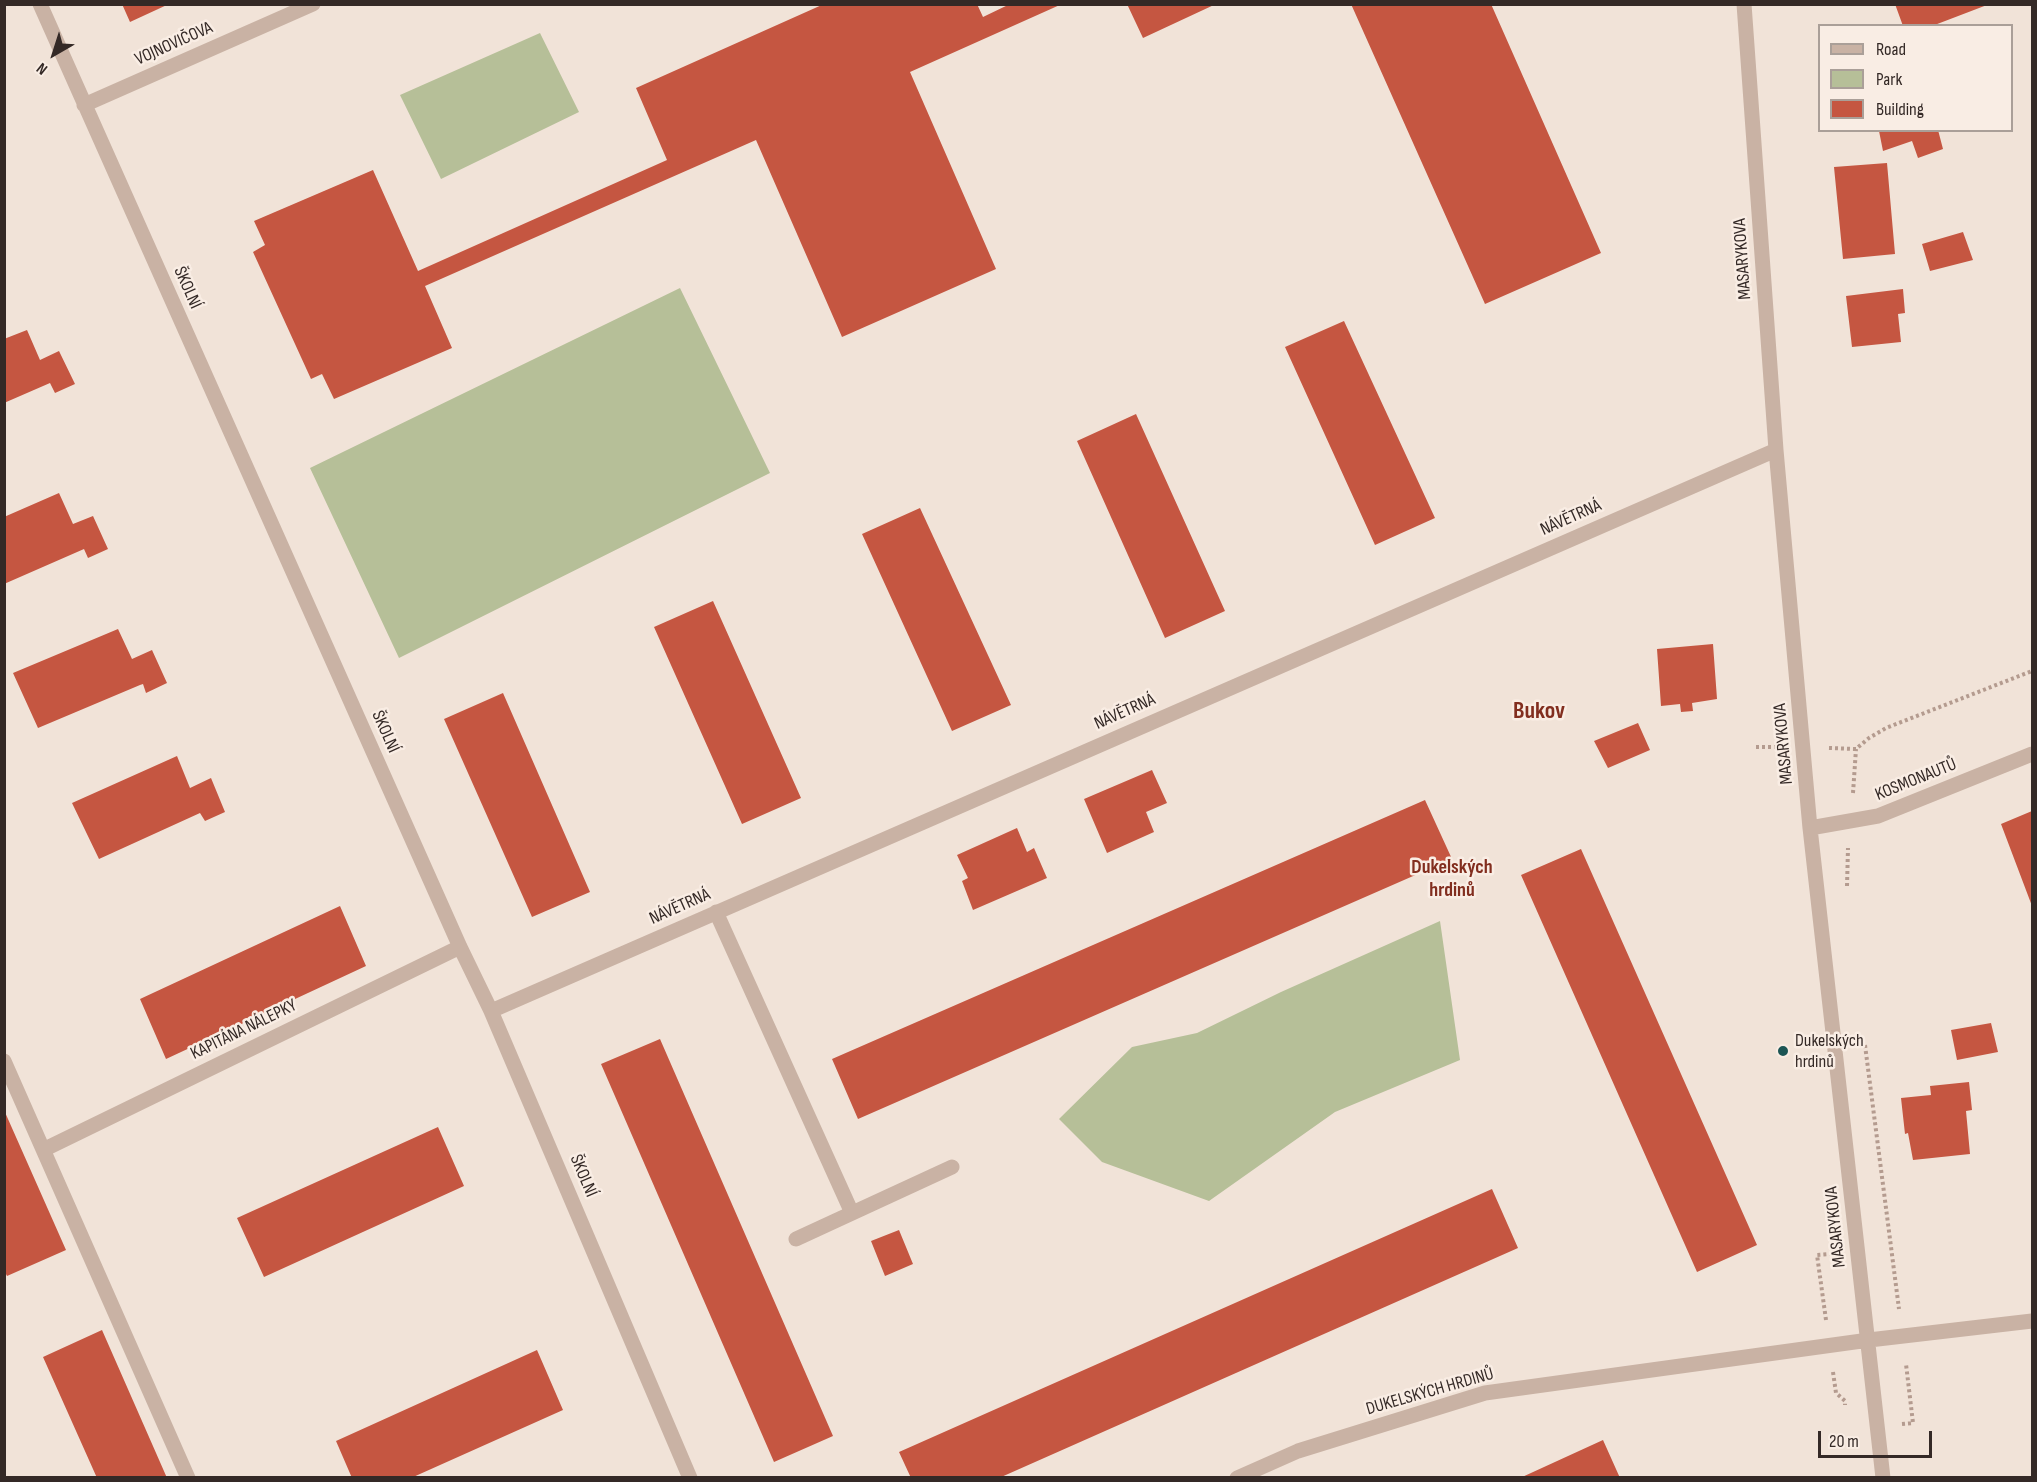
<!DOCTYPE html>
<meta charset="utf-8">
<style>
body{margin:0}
#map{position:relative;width:2037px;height:1482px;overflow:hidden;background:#f1e3d8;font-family:"Sofia Sans Condensed",sans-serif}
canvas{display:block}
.frame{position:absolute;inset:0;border:6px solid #342926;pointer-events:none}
.legend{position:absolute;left:1818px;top:24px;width:195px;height:108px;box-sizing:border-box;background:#f9ede4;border:2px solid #aa9f98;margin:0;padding:8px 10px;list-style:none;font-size:18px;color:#342926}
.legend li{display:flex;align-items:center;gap:12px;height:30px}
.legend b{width:30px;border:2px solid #aa9f98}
.north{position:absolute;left:24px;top:24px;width:60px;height:60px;-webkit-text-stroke:4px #f9ede4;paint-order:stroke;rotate:219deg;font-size:16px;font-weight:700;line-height:24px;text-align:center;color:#342926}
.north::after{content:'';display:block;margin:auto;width:21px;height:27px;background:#342926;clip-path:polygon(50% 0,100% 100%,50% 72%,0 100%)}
.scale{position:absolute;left:1818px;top:1431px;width:114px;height:27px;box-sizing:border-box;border:3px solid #342926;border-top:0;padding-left:8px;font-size:18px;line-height:21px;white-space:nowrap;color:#342926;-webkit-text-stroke:4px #f9ede4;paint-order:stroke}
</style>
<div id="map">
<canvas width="2037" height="1482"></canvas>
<div class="frame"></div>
<ul class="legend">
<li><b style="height:8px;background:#c9b2a4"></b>Road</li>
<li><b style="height:16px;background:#b6bf98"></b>Park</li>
<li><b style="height:16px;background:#c55641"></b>Building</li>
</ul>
<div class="north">N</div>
<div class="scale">20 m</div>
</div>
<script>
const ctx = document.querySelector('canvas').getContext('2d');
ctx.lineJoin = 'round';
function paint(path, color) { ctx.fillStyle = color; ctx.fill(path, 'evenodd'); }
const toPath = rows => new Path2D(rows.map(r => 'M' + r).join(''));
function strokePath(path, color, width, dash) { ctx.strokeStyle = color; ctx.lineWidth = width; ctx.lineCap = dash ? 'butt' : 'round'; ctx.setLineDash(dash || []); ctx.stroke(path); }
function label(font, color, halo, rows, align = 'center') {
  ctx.font = font + ' "Sofia Sans Condensed",sans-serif'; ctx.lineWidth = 5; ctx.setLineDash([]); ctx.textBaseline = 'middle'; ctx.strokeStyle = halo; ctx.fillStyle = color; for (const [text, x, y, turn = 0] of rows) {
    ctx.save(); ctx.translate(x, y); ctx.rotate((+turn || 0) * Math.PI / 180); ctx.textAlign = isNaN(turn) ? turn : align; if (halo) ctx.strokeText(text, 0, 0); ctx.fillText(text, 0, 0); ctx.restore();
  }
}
paint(toPath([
 [540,33,579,112,441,179,400,95],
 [680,288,770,473,399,658,310,468],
 [1440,921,1460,1060,1335,1112,1209,1201,1102,1162,1059,1119,1132,1047,1197,1033,1281,992]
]), '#b6bf98');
paint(toPath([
 [122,4,169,4,130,22],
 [824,4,977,4,983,17,1010,4,1062,4,910,72,996,269,842,337,756,140,425,286,452,348,334,399,322,374,311,379,253,252,265,245,254,221,373,170,418,271,667,160,636,88],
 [1127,4,1216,4,1143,38],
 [1351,4,1491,4,1601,253,1485,304],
 [1895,4,1987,4,1987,5,1932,26,1903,26],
 [1938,130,1943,149,1918,158,1912,141,1883,151,1879,131],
 [1887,163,1895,254,1843,259,1834,167],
 [1963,232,1973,260,1930,271,1922,244],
 [1903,289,1905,313,1898,314,1901,342,1852,347,1846,296],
 [1344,321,1435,518,1375,545,1285,347],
 [27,330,40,360,59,351,75,384,55,393,50,383,4,403,4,339],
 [1136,414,1225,611,1165,638,1077,441],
 [59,493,73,524,93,516,108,549,88,558,84,549,4,584,4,517],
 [920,508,1011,705,952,731,862,534],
 [713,601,801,798,742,824,654,627],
 [118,629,132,659,152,650,167,683,146,693,143,684,140,685,38,728,13,673],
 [1713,644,1717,699,1692,703,1693,711,1681,712,1680,704,1661,706,1657,649],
 [503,693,590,892,532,917,444,719],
 [1638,723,1650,750,1608,768,1594,741],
 [177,756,190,788,211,778,225,812,205,821,200,813,99,859,72,803],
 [1152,770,1167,803,1146,812,1154,832,1107,853,1084,799],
 [1425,800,1452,859,858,1119,832,1059],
 [2032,811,2032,906,2001,824],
 [1017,828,1027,852,1034,848,1047,878,973,910,962,881,968,878,957,855],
 [1581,849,1757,1245,1697,1272,1521,875],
 [340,906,366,966,166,1059,140,999],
 [1991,1023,1998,1052,1957,1060,1951,1030],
 [660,1039,833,1436,774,1462,601,1064],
 [1969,1082,1972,1110,1966,1111,1970,1154,1913,1160,1908,1133,1905,1134,1901,1098,1931,1095,1930,1086],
 [4,1110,66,1250,7,1276,4,1270],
 [438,1127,464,1186,264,1277,237,1218],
 [1492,1189,1518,1248,999,1478,911,1478,899,1452],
 [899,1230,913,1264,885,1276,871,1241],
 [102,1330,167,1478,97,1478,43,1357],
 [537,1350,563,1410,411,1478,352,1478,336,1441],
 [1603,1440,1620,1478,1520,1478]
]), '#c55641');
strokePath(toPath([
 [1756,747,1776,747],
 [1829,748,1856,749,1869,738,1886,728,2032,671],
 [1853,793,1856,749],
 [1847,886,1848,848],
 [1865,1045,1899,1309],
 [1826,1320,1817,1255,1831,1254],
 [1833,1372,1836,1393,1845,1401,1845,1405],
 [1902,1424,1913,1423,1906,1364]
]), '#b49b8f', 4, [3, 3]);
strokePath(toPath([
 [40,4,460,947,491,1011,690,1478],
 [1744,4,1776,450,1810,828,1883,1478],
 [84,105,313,4],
 [1810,828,1878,816,2032,754],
 [716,912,852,1213],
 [491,1011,1776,450],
 [4,1061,188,1478],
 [45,1149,460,947],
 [796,1239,952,1167],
 [1237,1478,1298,1451,1485,1393,1869,1340,2032,1321]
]), '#c9b2a4', 15);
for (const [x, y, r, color] of [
 [1783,1051,6,"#1c5554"]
]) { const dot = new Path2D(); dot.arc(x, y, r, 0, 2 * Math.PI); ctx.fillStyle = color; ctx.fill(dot); strokePath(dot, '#f9ede4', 2); }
label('18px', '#342926', '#f9ede4', [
 ["VOJNOVIČOVA",174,44,-24],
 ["MASARYKOVA",1743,259,-94],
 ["ŠKOLNÍ",187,288,66],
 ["NÁVĚTRNÁ",1571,518,-24],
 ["NÁVĚTRNÁ",1125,712,-24],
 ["ŠKOLNÍ",385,732,66],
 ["MASARYKOVA",1784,744,-95],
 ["KOSMONAUTŮ",1916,780,-22],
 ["NÁVĚTRNÁ",680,907,-24],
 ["KAPITÁNA NÁLEPKY",244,1030,-26],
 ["ŠKOLNÍ",583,1176,67],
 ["MASARYKOVA",1836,1227,-96],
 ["DUKELSKÝCH HRDINŮ",1430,1392,-16]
]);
label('18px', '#342926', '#f9ede4', [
 ["Dukelských",1795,1041],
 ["hrdinů",1795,1062]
], 'left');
label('bold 20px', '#822e1f', '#f9ede4', [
 ["Dukelských",1452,868],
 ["hrdinů",1452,891]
]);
label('bold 24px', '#822e1f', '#f9ede4', [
 ["Bukov",1539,712]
]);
</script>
